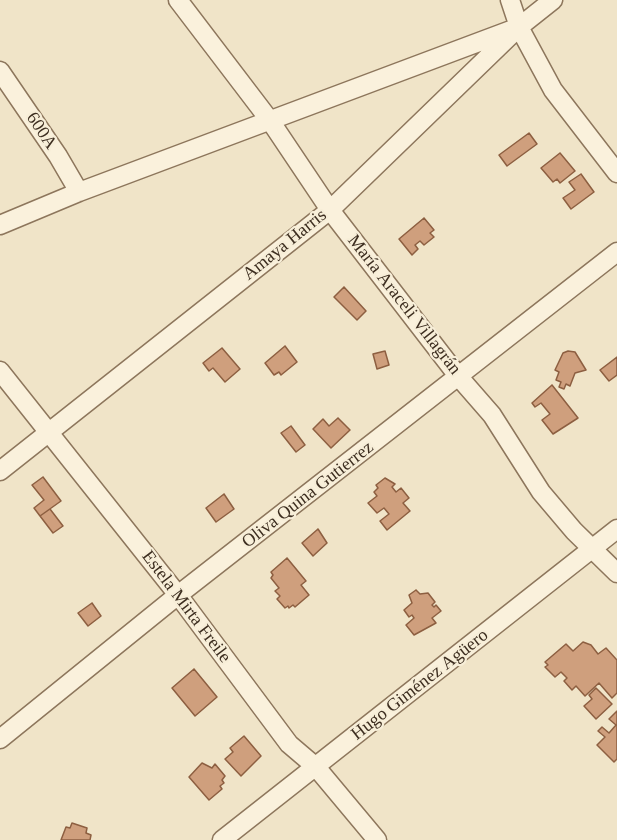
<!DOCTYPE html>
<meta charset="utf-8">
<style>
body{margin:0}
canvas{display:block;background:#f0e4c8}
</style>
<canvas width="617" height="840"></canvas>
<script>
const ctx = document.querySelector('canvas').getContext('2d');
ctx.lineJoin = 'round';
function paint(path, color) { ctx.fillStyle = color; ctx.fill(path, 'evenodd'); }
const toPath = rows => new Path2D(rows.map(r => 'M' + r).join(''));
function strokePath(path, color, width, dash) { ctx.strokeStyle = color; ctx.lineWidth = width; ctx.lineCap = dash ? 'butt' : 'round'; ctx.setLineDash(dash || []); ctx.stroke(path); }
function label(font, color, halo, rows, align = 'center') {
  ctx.font = font + ' Georgia,serif'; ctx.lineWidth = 4.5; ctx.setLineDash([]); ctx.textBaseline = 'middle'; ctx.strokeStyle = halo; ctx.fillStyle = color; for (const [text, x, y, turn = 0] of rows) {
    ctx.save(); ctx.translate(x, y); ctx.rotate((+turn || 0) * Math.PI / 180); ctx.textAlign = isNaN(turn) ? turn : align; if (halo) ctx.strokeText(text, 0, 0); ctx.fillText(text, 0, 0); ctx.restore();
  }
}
const building = toPath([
 [529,133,537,144,507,166,499,155,529,133],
 [560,153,575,171,560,183,557,179,553,182,541,168,560,153],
 [581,174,594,192,571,209,563,198,575,190,569,182,581,174],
 [424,218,434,230,430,233,434,237,424,245,420,241,415,245,418,249,412,255,399,239,424,218],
 [344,287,366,311,357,320,334,297,344,287],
 [285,346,297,362,281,375,279,372,274,375,265,363,285,346],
 [222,348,240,369,225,382,213,368,209,371,203,363,222,348],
 [385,351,389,365,377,369,373,354,385,351],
 [568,351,575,352,586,370,575,373,570,386,566,384,564,389,559,387,561,382,556,380,559,372,555,370,563,353,568,351],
 [617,357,617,375,609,381,600,370,617,357],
 [552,385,578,418,553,434,542,420,550,414,541,403,535,407,532,403,552,385],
 [338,418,350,430,331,448,313,429,323,419,329,426,338,418],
 [291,426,305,445,296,452,281,433,291,426],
 [43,477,61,501,40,516,34,508,44,500,32,485,43,477],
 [385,478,395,484,392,487,396,492,401,488,409,498,403,503,410,511,387,530,380,521,389,514,384,508,377,513,368,503,377,496,374,492,378,488,376,485,385,478],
 [224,494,234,509,216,522,206,508,224,494],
 [50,509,63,526,53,533,40,516,50,509],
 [318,529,327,543,313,556,302,543,318,529],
 [287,558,306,581,301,585,309,595,295,607,293,605,289,608,288,606,285,608,277,599,280,596,275,591,279,588,271,578,273,575,271,572,287,558],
 [416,590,420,594,428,593,435,602,432,605,434,607,436,605,441,611,432,618,436,623,414,635,406,625,414,618,412,615,409,617,404,610,412,603,409,595,416,590],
 [92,603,101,616,88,626,78,613,92,603],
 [583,642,591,645,598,654,606,648,617,660,617,693,612,698,599,683,585,696,576,686,572,690,564,681,567,678,561,672,555,677,545,667,548,665,545,662,566,644,573,651,583,642],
 [194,669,217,697,195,716,172,688,194,669],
 [596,688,612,704,596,719,584,706,592,699,589,695,596,688],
 [617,711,617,759,614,762,597,745,605,737,598,731,602,727,609,733,616,725,609,719,617,711],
 [244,736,261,756,241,776,225,759,233,752,230,748,244,736],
 [202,763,212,768,215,764,225,776,222,780,224,783,220,786,222,789,209,800,189,777,202,763],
 [72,823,87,828,86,833,91,835,90,840,61,840,66,827,70,828,72,823]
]);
paint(building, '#cf9f7d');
strokePath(building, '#8d5f41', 1.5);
const minor = toPath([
 [178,0,271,122,330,210,458,376,492,415,541,492,574,531,617,573],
 [510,0,519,27,553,90,617,173],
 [0,71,58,156,79,192],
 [0,225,79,192,511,30],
 [0,371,178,595,289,744,316,767,377,840],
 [0,471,330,210,519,27,553,0],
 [0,739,178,595,617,252],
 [222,840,617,529]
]);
strokePath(minor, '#8d765c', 21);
strokePath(minor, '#faf1dc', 18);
label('18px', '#3d2e20', '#f7eed8', [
 ["600A",41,131,56],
 ["Amaya Harris",285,245,-39],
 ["María Araceli Villagrán",404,305,52],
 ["Oliva Quina Gutierrez",308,495,-38],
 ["Estela Mirta Freile",186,607,53],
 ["Hugo Giménez Agüero",420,685,-38]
]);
</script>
